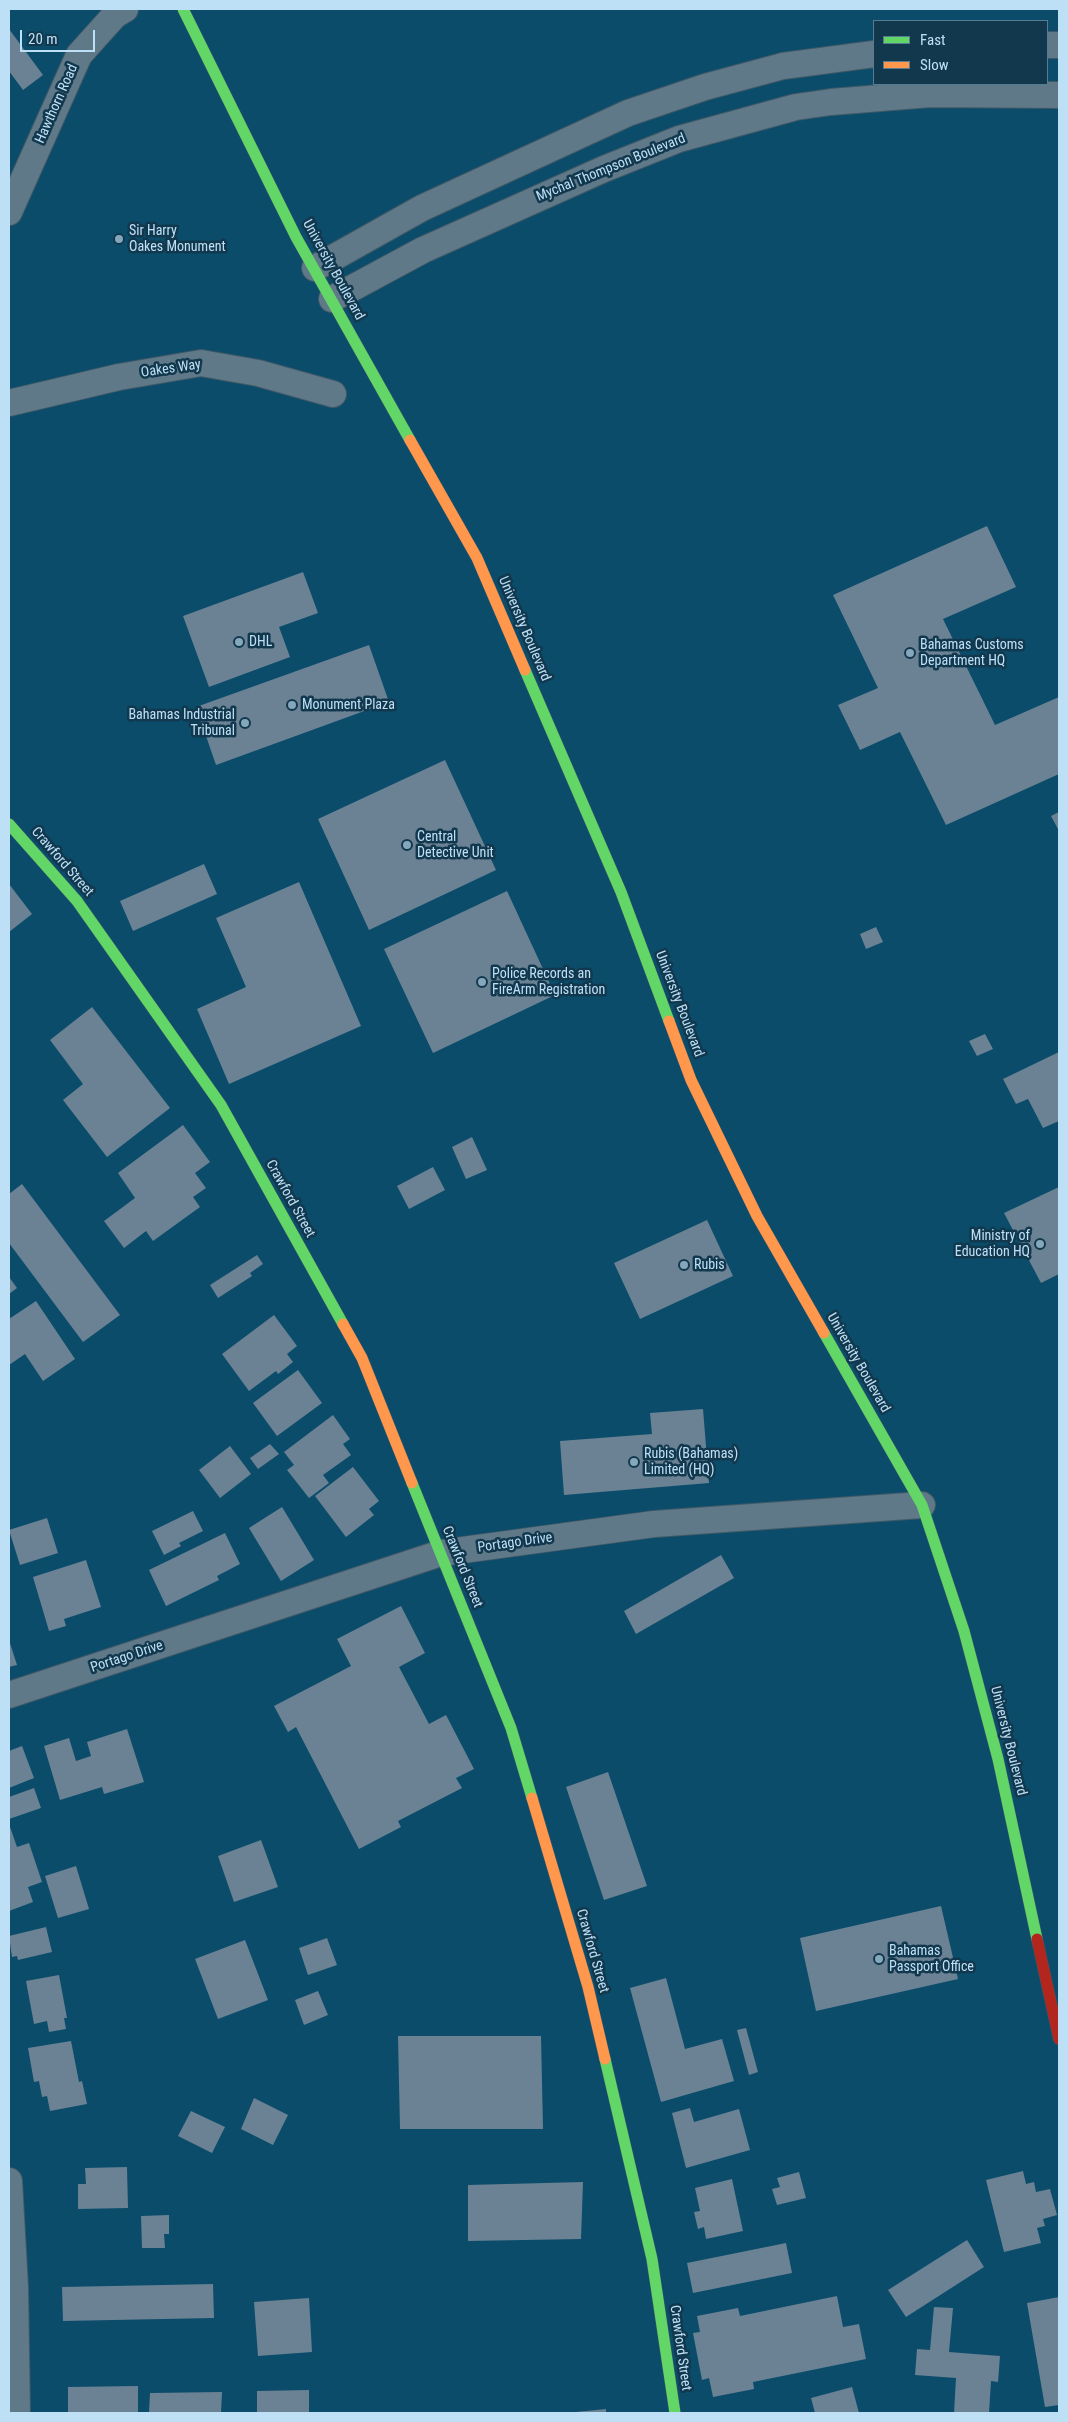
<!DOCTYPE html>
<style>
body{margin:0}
#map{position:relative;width:1068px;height:2422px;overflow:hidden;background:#1c3d4d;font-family:"Roboto Condensed",sans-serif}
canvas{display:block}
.frame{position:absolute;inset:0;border:10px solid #bee0f6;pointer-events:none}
.legend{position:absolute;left:873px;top:20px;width:175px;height:65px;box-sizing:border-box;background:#12384e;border:1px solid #577b91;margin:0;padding:6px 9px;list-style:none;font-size:15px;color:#bee0f6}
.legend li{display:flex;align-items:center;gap:10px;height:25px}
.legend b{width:25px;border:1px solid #577b91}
.scale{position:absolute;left:20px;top:30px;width:75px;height:22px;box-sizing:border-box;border:2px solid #bee0f6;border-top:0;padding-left:6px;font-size:15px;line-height:18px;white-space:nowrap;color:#bee0f6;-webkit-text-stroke:4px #12384e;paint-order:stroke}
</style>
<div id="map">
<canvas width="1068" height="2422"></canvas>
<div class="frame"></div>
<ul class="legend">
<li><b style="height:6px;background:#63d668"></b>Fast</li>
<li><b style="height:6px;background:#ff974d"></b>Slow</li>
</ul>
<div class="scale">20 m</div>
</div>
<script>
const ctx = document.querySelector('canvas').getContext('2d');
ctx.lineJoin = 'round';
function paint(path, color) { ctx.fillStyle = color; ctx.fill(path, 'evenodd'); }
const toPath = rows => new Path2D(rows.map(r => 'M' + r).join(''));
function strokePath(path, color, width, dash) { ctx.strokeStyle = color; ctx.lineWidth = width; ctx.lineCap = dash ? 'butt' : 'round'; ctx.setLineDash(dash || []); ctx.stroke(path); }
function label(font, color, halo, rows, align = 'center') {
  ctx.font = font + ' "Roboto Condensed",sans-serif'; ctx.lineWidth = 5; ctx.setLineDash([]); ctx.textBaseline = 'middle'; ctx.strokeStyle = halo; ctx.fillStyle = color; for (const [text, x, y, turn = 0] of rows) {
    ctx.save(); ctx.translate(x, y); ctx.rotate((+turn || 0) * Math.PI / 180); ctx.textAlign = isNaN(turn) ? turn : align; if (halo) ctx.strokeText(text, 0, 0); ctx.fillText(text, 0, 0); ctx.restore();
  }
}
paint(toPath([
 [9,9,1059,9,1059,2413,9,2413],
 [874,21,1047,21,1047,84,874,84]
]), '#0b4c6a');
paint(toPath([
 [9,29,43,75,23,90,9,71],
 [987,526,1016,587,943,619,995,725,1059,697,1059,774,946,825,900,732,860,750,838,705,878,688,833,595],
 [303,572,318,613,279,627,290,657,209,687,183,616],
 [369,645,389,702,216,765,196,707],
 [445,760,496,870,369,930,318,819],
 [1059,812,1059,831,1051,816],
 [204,864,217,894,133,931,120,901],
 [299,882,361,1026,229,1084,197,1009,246,987,216,918],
 [9,884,32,914,9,932],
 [507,891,555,995,433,1053,384,949],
 [876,927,883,942,866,949,860,934],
 [92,1007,170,1108,107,1157,63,1100,83,1084,50,1040],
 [985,1034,993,1049,977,1056,969,1041],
 [1059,1052,1059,1121,1043,1128,1028,1099,1016,1104,1003,1079],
 [183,1125,210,1162,195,1173,206,1188,193,1197,200,1207,153,1241,146,1231,124,1248,104,1221,135,1198,118,1173],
 [472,1137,487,1170,466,1179,452,1147],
 [433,1167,445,1190,409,1209,397,1186],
 [22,1184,120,1315,83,1342,9,1243,9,1194],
 [1059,1187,1059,1274,1041,1283,1004,1213],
 [707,1220,733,1276,640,1319,614,1263],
 [257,1255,263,1264,250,1273,252,1276,218,1298,210,1285],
 [9,1277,17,1288,9,1294],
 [36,1301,75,1359,43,1381,25,1354,9,1365,9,1319],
 [274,1315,297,1346,287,1354,293,1362,278,1374,276,1371,249,1391,222,1354],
 [298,1370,322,1403,277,1436,253,1403],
 [703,1409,709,1483,564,1495,560,1441,652,1434,650,1413],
 [333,1415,350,1439,343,1444,351,1455,323,1475,329,1483,309,1498,287,1470,294,1465,284,1452],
 [270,1444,279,1454,258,1469,250,1458],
 [230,1446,251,1474,220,1498,199,1470],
 [353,1467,379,1501,369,1509,374,1515,346,1537,315,1496],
 [282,1507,314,1560,281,1581,249,1528],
 [193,1511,203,1531,179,1543,181,1546,164,1555,152,1531],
 [47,1518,58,1553,20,1565,9,1530],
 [225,1533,240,1564,217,1576,219,1580,166,1606,149,1570],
 [721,1555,734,1578,636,1634,624,1611],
 [86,1560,101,1607,64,1619,66,1626,49,1631,33,1577],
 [401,1606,425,1653,399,1667,429,1724,446,1715,474,1769,456,1778,462,1788,398,1821,401,1827,359,1849,296,1727,288,1732,274,1706,351,1666,337,1639],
 [9,1640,17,1665,9,1667],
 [127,1729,144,1782,104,1794,102,1787,60,1800,44,1746,69,1738,76,1761,91,1756,87,1742],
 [22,1746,34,1778,9,1788,9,1751],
 [608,1772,647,1886,604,1900,566,1787],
 [34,1788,41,1808,9,1819,9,1797],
 [9,1824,17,1847,29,1843,42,1882,28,1887,33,1902,9,1911],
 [261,1840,278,1887,234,1902,218,1856],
 [76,1866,89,1909,58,1918,45,1876],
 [941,1906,958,1979,816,2011,800,1938],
 [46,1927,52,1952,18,1960,17,1956,12,1957,9,1936],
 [327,1938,337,1965,308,1975,299,1948],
 [245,1940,268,2000,218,2019,195,1959],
 [59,1975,67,2018,64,2018,66,2029,49,2032,47,2021,34,2024,26,1981],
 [666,1978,685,2049,722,2039,734,2081,661,2102,630,1988],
 [318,1991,328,2015,304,2025,295,2000],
 [746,2028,758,2072,749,2075,737,2030],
 [398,2036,541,2036,543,2129,400,2129],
 [71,2041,79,2082,82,2081,87,2104,50,2111,47,2096,42,2097,39,2081,34,2082,28,2048],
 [254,2098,288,2115,273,2145,241,2129],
 [690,2108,694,2122,739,2109,750,2150,686,2168,672,2113],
 [191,2111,225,2127,212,2153,178,2136],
 [127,2167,128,2208,78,2209,78,2184,86,2184,85,2168],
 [1023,2171,1026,2184,1034,2182,1036,2192,1050,2189,1057,2215,1043,2219,1045,2226,1037,2228,1041,2243,1004,2252,986,2180],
 [799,2172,806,2198,777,2205,772,2189,780,2187,777,2178],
 [732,2179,743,2231,706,2239,704,2227,698,2229,694,2212,700,2211,695,2188],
 [583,2182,581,2239,468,2241,468,2185],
 [169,2215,169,2234,164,2234,165,2248,142,2248,141,2216],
 [967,2240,984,2267,906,2317,888,2290],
 [786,2243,792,2273,693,2293,687,2263],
 [213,2284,214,2318,63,2321,62,2287],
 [837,2296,843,2327,859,2324,866,2359,753,2382,754,2389,713,2397,709,2378,702,2380,693,2333,700,2332,697,2316,738,2308,740,2316],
 [1059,2297,1059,2405,1045,2407,1027,2303],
 [309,2298,312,2352,258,2356,254,2302],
 [934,2307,953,2308,949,2352,1000,2356,998,2382,991,2381,989,2413,954,2413,956,2378,915,2375,917,2349,930,2350],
 [138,2386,138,2412,68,2413,68,2387],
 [852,2387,859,2413,815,2413,811,2398],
 [309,2390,309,2413,257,2413,257,2391],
 [222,2392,221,2413,149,2413,150,2393],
 [606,2409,606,2413,576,2413,576,2412]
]), '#6b8294');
const street = toPath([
 [1047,45,1059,45],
 [9,212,79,55,115,15,125,9],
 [315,268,422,208,628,113,705,87,783,66,874,54],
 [332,299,423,250,604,169,679,139,796,107,831,102,930,94,1059,95],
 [9,403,119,377,201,363,258,373,333,394],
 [9,1695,441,1553,654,1524,922,1505],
 [9,2181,15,2287,17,2413]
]);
const fast = toPath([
 [183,9,296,237,410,440],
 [525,670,621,892,669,1021],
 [9,824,77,901,221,1105,343,1324],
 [824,1333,922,1505,964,1631,998,1759,1037,1939],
 [412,1483,511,1728,532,1798],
 [605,2059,652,2259,675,2413]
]);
const slow = toPath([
 [410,440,477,558,525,670],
 [669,1021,691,1080,757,1216,824,1333],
 [343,1324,362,1358,412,1483],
 [532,1798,588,1987,605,2059]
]);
const jam = toPath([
 [1037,1939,1059,2039]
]);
strokePath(street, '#405967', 28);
strokePath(fast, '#405967', 12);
strokePath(slow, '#405967', 12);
strokePath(jam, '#405967', 12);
strokePath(street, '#5f7989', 26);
strokePath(fast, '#63d668', 11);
strokePath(slow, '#ff974d', 11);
strokePath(jam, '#b3261e', 11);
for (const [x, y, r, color] of [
 [119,239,5,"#85a7bb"],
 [239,642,5,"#85a7bb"],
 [910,653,5,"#85a7bb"],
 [292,705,5,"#85a7bb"],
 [245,723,5,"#85a7bb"],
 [407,845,5,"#85a7bb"],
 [482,982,5,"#85a7bb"],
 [1040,1244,5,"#85a7bb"],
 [684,1265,5,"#85a7bb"],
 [634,1462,5,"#85a7bb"],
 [879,1959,5,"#85a7bb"]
]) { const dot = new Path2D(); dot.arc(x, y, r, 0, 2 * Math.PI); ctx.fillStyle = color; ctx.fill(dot); strokePath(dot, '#12384e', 2); }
label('14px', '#bee0f6', '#12384e', [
 ["Hawthorn Road",57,104,-66],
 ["Mychal Thompson Boulevard",611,168,-22],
 ["University Boulevard",333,270,61],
 ["Oakes Way",171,369,-8],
 ["University Boulevard",524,629,67],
 ["Crawford Street",62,862,49],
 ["University Boulevard",679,1004,69],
 ["Crawford Street",290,1199,61],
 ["University Boulevard",858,1363,60],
 ["Portago Drive",515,1543,-8],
 ["Crawford Street",462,1567,68],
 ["Portago Drive",127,1657,-18],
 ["University Boulevard",1008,1741,76],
 ["Crawford Street",592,1951,74],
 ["Crawford Street",680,2348,82]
]);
label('14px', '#bee0f6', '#12384e', [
 ["Sir Harry",129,231],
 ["Oakes Monument",129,247],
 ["DHL",249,642],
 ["Bahamas Customs",920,645],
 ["Department HQ",920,661],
 ["Monument Plaza",302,705],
 ["Bahamas Industrial",235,715,"right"],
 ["Tribunal",235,731,"right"],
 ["Central",417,837],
 ["Detective Unit",417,853],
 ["Police Records an",492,974],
 ["FireArm Registration",492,990],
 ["Ministry of",1030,1236,"right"],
 ["Education HQ",1030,1252,"right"],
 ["Rubis",694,1265],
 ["Rubis (Bahamas)",644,1454],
 ["Limited (HQ)",644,1470],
 ["Bahamas",889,1951],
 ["Passport Office",889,1967]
], 'left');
</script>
